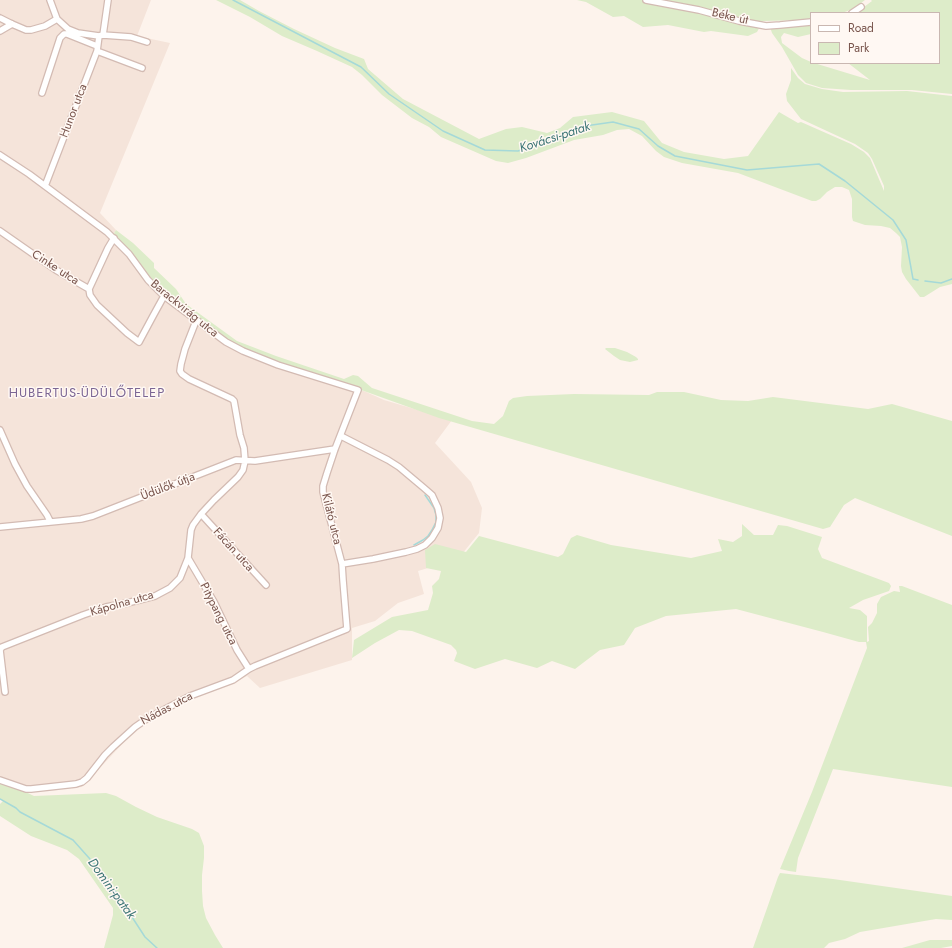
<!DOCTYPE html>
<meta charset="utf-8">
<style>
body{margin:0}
#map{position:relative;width:952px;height:948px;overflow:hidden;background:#fdf3ec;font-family:Jost,sans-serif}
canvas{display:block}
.legend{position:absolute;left:810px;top:12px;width:130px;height:52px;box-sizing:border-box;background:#fff8f3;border:1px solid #c9b7b1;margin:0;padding:5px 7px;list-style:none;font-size:12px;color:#79554d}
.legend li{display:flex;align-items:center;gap:8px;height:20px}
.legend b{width:20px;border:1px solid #c9b7b1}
</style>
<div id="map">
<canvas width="952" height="948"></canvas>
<ul class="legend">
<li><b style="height:5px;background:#fff"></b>Road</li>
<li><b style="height:11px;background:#ddecc9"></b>Park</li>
</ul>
</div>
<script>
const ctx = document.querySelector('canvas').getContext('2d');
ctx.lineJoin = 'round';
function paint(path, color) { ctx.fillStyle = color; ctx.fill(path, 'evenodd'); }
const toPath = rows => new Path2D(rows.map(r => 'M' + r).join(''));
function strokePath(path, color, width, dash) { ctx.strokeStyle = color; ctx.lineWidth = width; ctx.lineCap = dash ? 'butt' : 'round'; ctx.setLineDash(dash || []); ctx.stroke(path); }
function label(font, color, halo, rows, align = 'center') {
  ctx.font = font + ' Jost,sans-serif'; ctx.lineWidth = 3; ctx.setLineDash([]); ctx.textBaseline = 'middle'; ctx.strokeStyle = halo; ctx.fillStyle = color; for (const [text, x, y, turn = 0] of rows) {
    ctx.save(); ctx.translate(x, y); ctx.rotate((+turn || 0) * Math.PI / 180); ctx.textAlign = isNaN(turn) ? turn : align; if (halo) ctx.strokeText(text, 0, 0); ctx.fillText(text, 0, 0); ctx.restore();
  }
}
paint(toPath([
 [0,0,151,0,137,36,170,43,100,213,116,230,113,235,131,251,142,267,229,340,295,368,364,391,384,400,452,420,435,443,471,482,482,508,479,533,458,559,418,571,424,594,398,603,375,621,352,628,352,660,260,688,247,676,236,682,193,696,141,724,82,787,27,792,0,782]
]), '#f5e4da');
paint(toPath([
 [216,0,240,0,259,11,294,29,335,48,364,59,368,69,403,99,479,139,506,129,522,127,547,133,560,128,573,117,612,112,644,121,662,143,684,152,724,159,748,156,779,112,798,123,801,122,851,144,864,152,870,158,884,191,884,186,872,159,868,153,855,144,801,119,787,101,786,94,791,80,791,68,798,78,805,84,822,89,843,92,907,91,952,96,952,284,940,287,924,297,920,297,906,279,902,272,901,266,902,247,900,237,896,233,890,228,881,226,865,225,853,221,852,217,852,199,849,190,842,187,835,187,827,192,820,199,816,201,812,201,738,173,682,163,664,157,656,151,642,136,629,129,617,130,603,135,574,140,526,158,508,163,496,161,441,137,429,127,412,118,382,95,362,75,352,67,317,51,282,36,250,17],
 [577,0,865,0,853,9,842,13,811,13,811,19,807,20,763,21,757,32,748,36,711,31,704,32,668,25,643,27,624,16,613,17,586,2],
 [871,0,952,0,952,94,912,90,851,90,822,88,806,83,798,75,782,47,772,33,770,27,811,24,811,34,798,37,784,33,781,37,782,43,802,58,811,62,811,63,814,63,870,80,848,63,939,63,939,13,856,13,872,1],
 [116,230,133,243,154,263,154,268,176,289,186,304,237,341,276,356,344,379,353,375,358,376,372,388,472,421,494,424,503,416,509,401,513,398,527,396,574,394,649,395,657,392,684,392,721,400,748,401,773,397,868,409,892,404,952,421,952,536,855,498,844,505,830,527,823,529,439,418,364,391,295,368,249,351,229,340,158,289,131,251,113,235],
 [606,348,615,348,627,352,636,357,638,359,638,360,630,362,620,360,614,356,605,349],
 [742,524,754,535,773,535,778,525,787,526,822,537,818,549,822,558,889,583,891,586,889,591,863,600,849,608,860,610,867,616,867,642,869,641,868,627,872,623,877,613,877,604,881,597,894,591,900,592,899,586,902,586,952,605,952,787,833,769,798,858,796,872,789,871,780,869,812,792,867,648,866,642,859,642,823,632,736,609,666,616,635,628,624,645,600,650,575,669,552,661,537,668,505,659,475,669,454,661,457,653,456,650,451,645,412,631,399,630,375,643,352,658,354,640,392,617,428,610,433,593,432,586,439,579,441,571,426,568,425,550,435,544,466,552,479,536,558,557,563,554,571,538,577,535,611,545,691,558,722,551,718,539,733,542,742,536],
 [0,783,15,787,34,796,106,793,116,796,136,807,157,817,192,829,199,833,204,846,204,858,202,875,202,891,203,906,206,918,215,935,223,948,104,948,113,915,113,908,79,859,67,850,31,836,0,816,0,804,3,801,0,799],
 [780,873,833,879,952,896,952,920,936,919,860,932,845,939,829,943,824,948,753,948,778,877],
 [930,940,952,940,952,946,941,948,902,948]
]), '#ddecc9');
strokePath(toPath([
 [233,0,361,67,389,94,443,131,485,150,518,151,585,126,613,122,639,129,658,146,675,156,747,170,819,164,845,181,893,220,906,240,913,279,918,280],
 [925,281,941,283,952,279],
 [414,545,423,540,428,536,432,530,436,522,436,515,434,508,425,495],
 [0,799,16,808,20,812,73,840,106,877,145,937,157,948]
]), '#a5d9d8', 1.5);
const minor = toPath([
 [50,0,57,19,68,29,78,33,99,36,103,35,131,37,147,42],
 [646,0,699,10,739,21,766,26,780,25,811,22],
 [852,13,861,7],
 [0,18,12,24,26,30,31,30,45,26,57,19],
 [0,31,12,24],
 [103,35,108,0],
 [97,51,142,68],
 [42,93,60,38,64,34,67,34,97,46],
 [0,155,29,174,107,232,129,254,148,280,164,296,226,342,243,351,278,365,358,390,335,449,327,473,323,486,323,492,342,564,343,580,347,629,255,666,249,669,233,680,190,696,148,718,135,727,113,747,105,755,87,778,82,782,76,784,31,789,26,789,0,780],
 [45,186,97,51,99,36],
 [0,231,56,270,89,289,90,295,97,305,127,333,139,342,153,316,164,296],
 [89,289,108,248,114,238],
 [0,430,15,464,27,486,47,515,50,521],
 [341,436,388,460,399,467,424,488,432,495,438,508,440,518,438,528,432,538,425,545,417,549,406,552,373,559,342,564],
 [201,514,266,585],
 [0,527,81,519,93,516,236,460,255,461,335,449],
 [188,558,214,602,237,650,249,669],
 [5,692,0,650,2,647,83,615,106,607,127,603,155,596,170,588,180,578,188,558,191,530,193,525,201,514,214,500,238,477,243,470,245,461,244,448,240,435,234,401,232,399,189,379,182,374,180,371,181,364,185,349,196,321]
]);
strokePath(minor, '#d3bbb3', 8);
strokePath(minor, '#fff', 5.5);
label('12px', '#79554d', '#fff8f3', [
 ["Béke út",730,17,13],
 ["Hunor utca",74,111,-69],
 ["Cinke utca",55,268,33],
 ["Barackvirág utca",184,309,39],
 ["Üdülők útja",168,487,-21],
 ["Kilátó utca",331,519,76],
 ["Fácán utca",233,550,48],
 ["Kápolna utca",122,604,-16],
 ["Pitypang utca",218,614,63],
 ["Nádas utca",167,709,-28]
]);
label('italic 13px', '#3d7676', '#fff8f3', [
 ["Kovácsi-patak",555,138,-18],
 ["Domini-patak",111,889,54]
]);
ctx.letterSpacing = '1px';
label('13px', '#7c6694', '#fff8f3', [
 ["HUBERTUS-ÜDÜLŐTELEP",87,394]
]);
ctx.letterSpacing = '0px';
</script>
